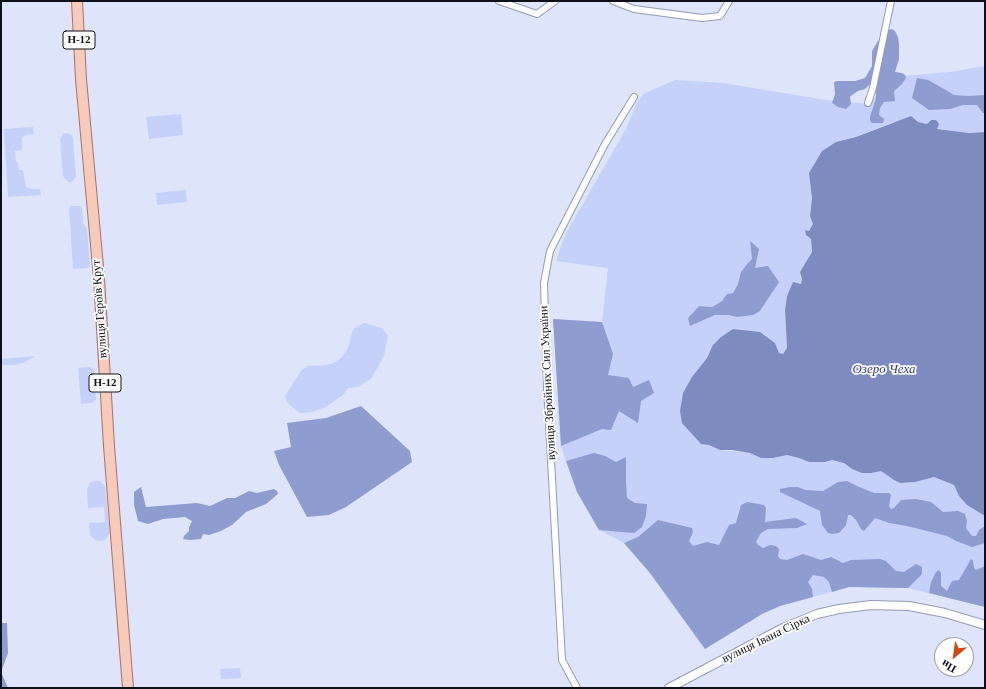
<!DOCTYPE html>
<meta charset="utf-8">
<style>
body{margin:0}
#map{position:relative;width:986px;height:689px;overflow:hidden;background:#dee4fa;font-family:"Times New Roman",serif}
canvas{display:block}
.frame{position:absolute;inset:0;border:2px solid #0e1019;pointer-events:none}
.north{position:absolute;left:934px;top:637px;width:40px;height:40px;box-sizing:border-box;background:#fff;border:1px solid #9f9fa3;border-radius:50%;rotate:209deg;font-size:11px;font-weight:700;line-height:16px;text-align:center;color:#0e1019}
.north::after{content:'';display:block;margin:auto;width:14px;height:18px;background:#cf4914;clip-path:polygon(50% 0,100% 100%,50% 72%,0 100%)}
</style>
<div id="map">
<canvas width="986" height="689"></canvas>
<div class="frame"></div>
<div class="north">Пн</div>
</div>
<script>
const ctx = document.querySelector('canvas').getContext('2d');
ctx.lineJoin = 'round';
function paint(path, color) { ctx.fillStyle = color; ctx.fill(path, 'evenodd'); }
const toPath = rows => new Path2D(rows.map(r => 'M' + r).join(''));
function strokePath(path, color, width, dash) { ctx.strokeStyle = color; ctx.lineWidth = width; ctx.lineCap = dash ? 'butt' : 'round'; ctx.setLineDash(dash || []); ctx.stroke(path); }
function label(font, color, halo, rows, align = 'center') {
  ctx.font = font + ' "Times New Roman",serif'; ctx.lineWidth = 3.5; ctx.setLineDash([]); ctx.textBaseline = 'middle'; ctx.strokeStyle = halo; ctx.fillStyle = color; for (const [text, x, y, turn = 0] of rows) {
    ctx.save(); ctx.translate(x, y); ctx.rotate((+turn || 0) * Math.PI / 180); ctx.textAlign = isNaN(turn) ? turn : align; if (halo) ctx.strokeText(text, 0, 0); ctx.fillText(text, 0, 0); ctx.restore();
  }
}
paint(toPath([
 [985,66,985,132,969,133,937,129,931,120,927,124,918,122,893,122,856,137,836,142,822,151,809,173,812,198,810,216,813,224,809,231,805,230,806,235,811,239,812,252,800,272,802,279,801,284,793,282,787,296,785,310,787,348,783,354,779,353,775,343,760,332,749,332,739,329,721,337,714,345,707,358,692,377,693,433,701,444,709,445,720,450,750,453,761,458,773,458,787,455,799,458,809,462,825,462,832,460,844,463,852,469,871,473,881,471,894,480,900,483,915,482,934,477,954,485,959,496,967,505,985,516,985,607,908,588,849,587,780,606,762,614,705,649,650,573,624,543,599,530,577,492,566,461,561,446,553,319,602,322,608,268,556,261,565,235,626,129,636,104,643,94,675,80,723,83,826,100,870,104,891,77,950,72],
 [751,241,755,268,769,297,760,311,737,317,728,315,715,315,690,326,699,306,712,307,722,301,727,294,733,293,738,284,741,272,747,264,752,259],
 [181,114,183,135,149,139,146,117],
 [33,127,34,134,25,135,22,138,22,150,15,151,16,162,18,162,19,170,23,170,26,187,31,189,40,189,41,195,8,197,4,129],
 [68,133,71,135,73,138,76,176,72,182,68,182,63,176,60,139,63,134],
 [186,190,187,202,157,205,156,193],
 [71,206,80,206,82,208,83,223,87,229,90,266,88,268,73,269,69,208],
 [364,323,382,328,388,336,384,356,371,379,358,387,348,388,343,395,326,407,312,412,300,413,292,407,287,402,285,396,301,371,307,366,326,365,334,363,342,357,348,348,353,329],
 [35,356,25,362,15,365,1,365,1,359],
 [90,367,94,370,96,399,92,403,81,404,78,368],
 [95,481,100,481,105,486,110,533,106,539,101,541,95,540,90,535,89,523,105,522,104,507,88,508,87,489,90,483],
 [240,668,241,678,221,679,220,669]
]), '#c5d1f8');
paint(toPath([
 [892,29,895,31,898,37,899,44,899,59,895,72,902,73,905,75,906,78,902,84,894,91,895,101,884,102,880,108,879,115,884,119,883,123,872,123,870,121,870,117,876,98,876,87,873,83,870,84,865,89,858,91,852,95,850,97,851,104,846,109,838,107,832,103,835,94,834,82,837,81,855,81,865,78,872,66,872,51,878,41,882,41,889,30],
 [917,78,928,80,944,89,954,95,968,96,985,95,985,113,983,113,977,105,963,105,950,109,929,110,912,98],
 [750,241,759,249,755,268,768,266,779,282,760,311,753,315,737,317,728,315,715,315,690,326,688,318,699,306,712,307,722,301,727,294,733,293,738,284,741,272,747,264,752,259],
 [553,319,602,322,613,354,608,375,629,378,633,387,649,380,654,393,641,401,638,423,619,411,611,430,602,429,561,446],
 [361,406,410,451,412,462,346,507,329,515,307,517,279,465,274,451,291,447,287,423,326,418],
 [594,453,605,456,616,462,626,457,626,482,627,498,635,503,647,504,646,516,642,527,634,533,599,530,577,492,566,461],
 [847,481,857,486,874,493,889,493,891,495,889,506,891,509,894,508,901,500,916,499,931,502,943,512,958,511,965,514,967,521,966,528,972,536,976,536,979,530,985,526,985,543,972,547,956,541,947,536,907,526,889,523,875,518,864,531,861,529,856,520,851,515,848,515,846,525,839,533,832,534,828,533,822,525,820,511,780,492,780,489,790,487,798,487,805,490,823,491,838,482],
 [141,487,146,507,197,503,210,506,227,498,235,498,249,491,257,493,274,489,277,491,278,494,266,504,246,512,232,525,221,531,209,535,203,534,201,539,190,540,183,539,184,536,189,531,189,527,192,521,185,517,163,519,148,524,138,521,134,505,134,492],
 [747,502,764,505,766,508,765,522,796,518,807,524,797,528,768,529,761,533,756,542,758,545,763,548,770,545,776,546,779,549,778,556,780,559,787,560,803,554,821,560,831,557,843,563,851,560,880,559,886,561,896,571,904,572,916,564,922,567,922,574,908,588,849,587,832,592,829,582,824,577,813,575,808,582,812,589,813,597,780,606,762,614,705,649,650,573,624,543,638,537,658,520,692,528,693,532,689,541,693,546,707,542,719,545,729,525,736,523,741,505],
 [971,559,973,561,974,568,976,570,985,566,985,607,929,593,931,582,936,572,939,570,941,573,941,586,947,591,952,581,959,580],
 [1,623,7,623,8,653,1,672,8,688,1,688]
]), '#8e9cd0');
paint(toPath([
 [911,116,918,122,927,124,931,120,936,120,939,124,937,129,969,133,985,132,985,516,967,505,959,496,954,485,934,477,915,482,900,483,894,480,881,471,871,473,862,473,852,469,844,463,832,460,825,462,809,462,799,458,787,455,773,458,761,458,750,453,732,450,720,450,709,445,701,444,682,423,680,411,683,393,692,377,707,358,713,345,721,337,733,329,760,332,775,343,779,353,783,354,787,348,785,310,787,296,793,282,801,284,802,279,800,272,812,252,811,239,806,235,805,230,809,231,813,224,810,216,812,198,809,173,822,151,836,142,856,137]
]), '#7d8bbe');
const minor = toPath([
 [499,1,537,14,555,1],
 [613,1,634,9,702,18,720,16,729,1],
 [868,103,873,88,891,1],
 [577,688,562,660,547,387,544,283,550,251,605,144,634,97]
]);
const tertiary = toPath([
 [669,688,783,628,817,614,839,609,871,605,909,606,945,613,985,625]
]);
const primary = toPath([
 [77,1,81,79,99,278,109,446,128,688]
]);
strokePath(minor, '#939bb5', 8);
strokePath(tertiary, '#939bb5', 10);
strokePath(primary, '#a27366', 12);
strokePath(minor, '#fff', 6);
strokePath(tertiary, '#fff', 8);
strokePath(primary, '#f7cbbc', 10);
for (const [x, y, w] of [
 [79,40,32],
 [105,383,32]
]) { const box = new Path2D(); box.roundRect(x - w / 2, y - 9, w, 18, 3); ctx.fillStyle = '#fff'; ctx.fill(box); strokePath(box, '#0e1019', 1); }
label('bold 11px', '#0e1019', null, [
 ["Н-12",79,40],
 ["Н-12",105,383]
]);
label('12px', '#0e1019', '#fff', [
 ["вулиця Героїв Крут",100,309,-94],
 ["вулиця Збройних Сил України",548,383,-93],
 ["вулиця Івана Сірка",766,639,-26]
]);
label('italic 13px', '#364383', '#fff', [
 ["Озеро Чеха",884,370]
]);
</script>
